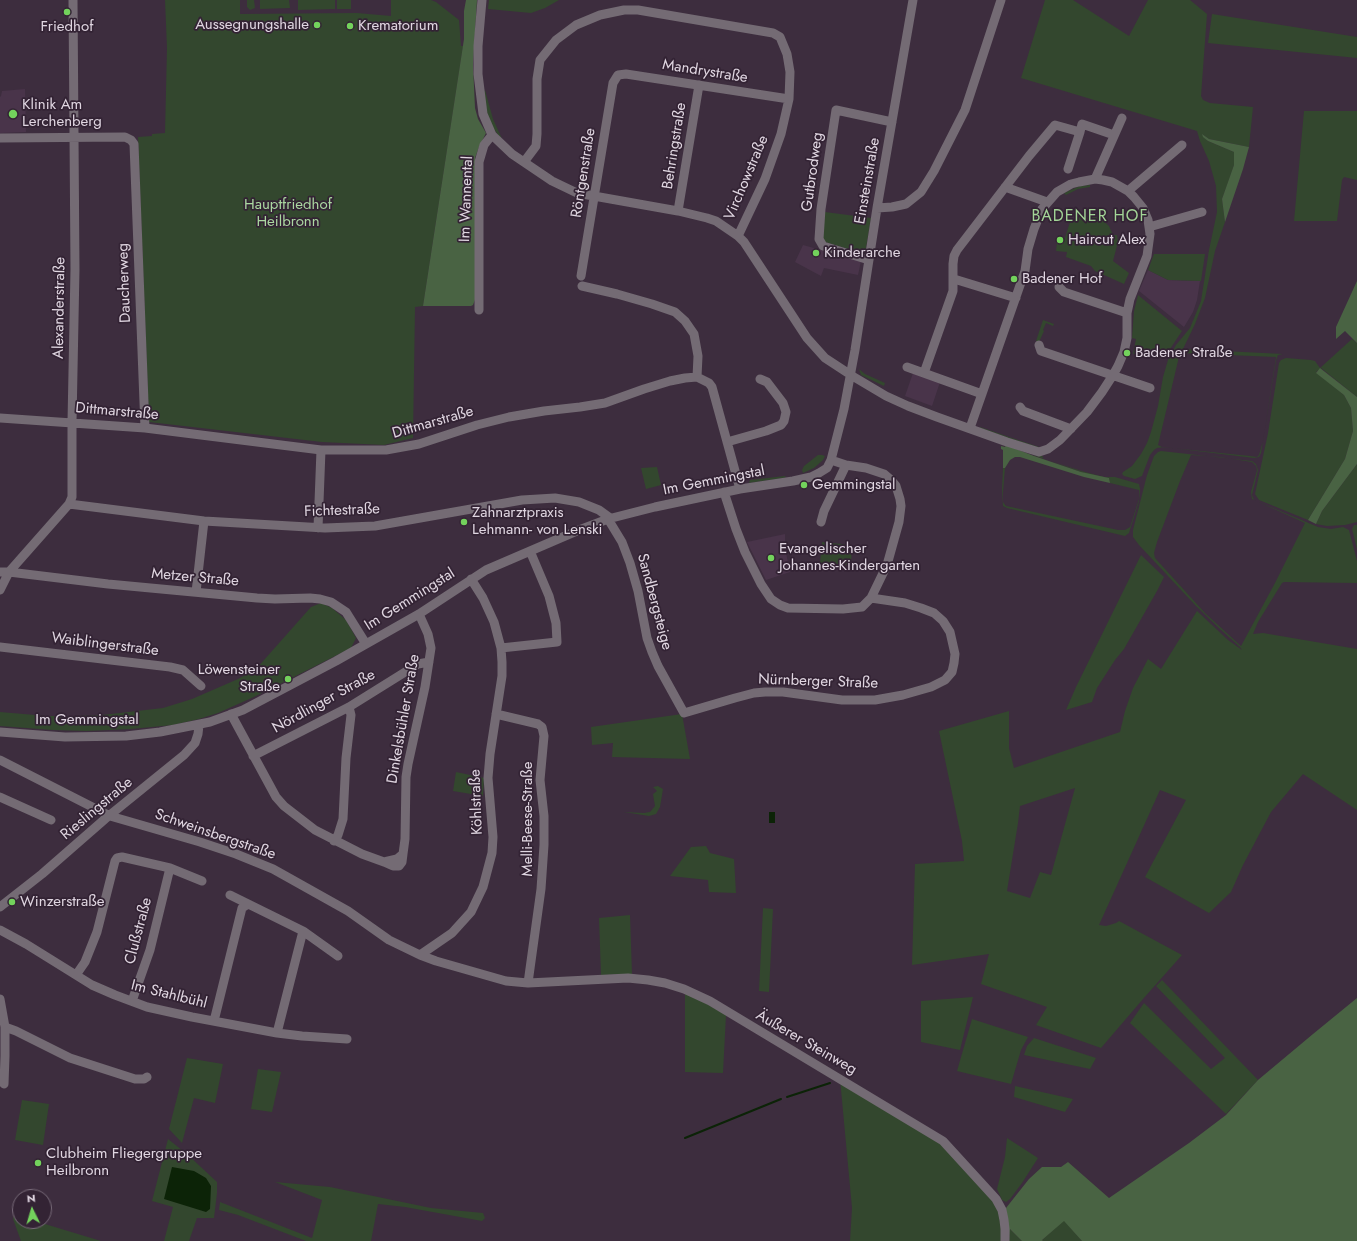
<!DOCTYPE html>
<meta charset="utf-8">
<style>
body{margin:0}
#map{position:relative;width:1357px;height:1241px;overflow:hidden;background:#3d2d3e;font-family:Jost,sans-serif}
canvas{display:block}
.north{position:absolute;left:12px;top:1189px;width:40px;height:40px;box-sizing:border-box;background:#332334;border:1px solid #786b79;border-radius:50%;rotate:355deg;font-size:11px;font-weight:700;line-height:16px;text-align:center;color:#e0d6e1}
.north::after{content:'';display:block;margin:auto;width:14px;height:18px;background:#73d25c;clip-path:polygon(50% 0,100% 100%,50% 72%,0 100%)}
</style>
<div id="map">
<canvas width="1357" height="1241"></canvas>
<div class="north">N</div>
</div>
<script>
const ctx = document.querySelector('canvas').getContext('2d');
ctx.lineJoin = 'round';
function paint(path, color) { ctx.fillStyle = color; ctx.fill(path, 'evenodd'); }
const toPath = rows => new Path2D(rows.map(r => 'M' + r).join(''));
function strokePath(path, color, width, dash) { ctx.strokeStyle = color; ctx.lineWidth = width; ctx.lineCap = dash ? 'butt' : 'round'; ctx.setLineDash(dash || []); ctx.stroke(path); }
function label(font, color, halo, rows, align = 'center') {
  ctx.font = font + ' Jost,sans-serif'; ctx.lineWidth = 3.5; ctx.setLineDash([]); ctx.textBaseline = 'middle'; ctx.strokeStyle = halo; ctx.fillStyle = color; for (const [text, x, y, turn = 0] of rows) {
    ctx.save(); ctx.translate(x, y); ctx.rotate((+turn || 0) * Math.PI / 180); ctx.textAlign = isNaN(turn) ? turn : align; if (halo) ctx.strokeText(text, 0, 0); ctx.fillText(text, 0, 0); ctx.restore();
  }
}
paint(toPath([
 [25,89,26,132,0,133,0,97,1,96,2,91],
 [803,245,861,261,858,275,824,268,821,276,795,262],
 [1148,270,1168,280,1200,281,1197,300,1193,312,1184,327,1139,291],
 [913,373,940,382,932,406,905,396],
 [785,534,785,548,790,572,766,580,747,542]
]), '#49344a');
paint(toPath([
 [165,0,240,0,240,14,357,13,391,16,391,0,431,0,436,2,459,20,461,46,463,46,423,306,415,307,413,438,384,445,322,442,149,422,138,137,152,136,152,134,165,133,167,48],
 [247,0,254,0,255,8,250,10,247,7],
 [260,0,289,0,290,8,260,9],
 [298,0,335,0,335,9,298,10],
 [337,0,351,0,351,9,337,9],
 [489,0,559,0,545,8,531,13,488,9],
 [1045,0,1073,0,1129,36,1148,0,1190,0,1207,14,1201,96,1203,100,1210,103,1253,107,1249,147,1209,139,1202,134,1208,141,1234,152,1235,156,1234,165,1230,177,1222,199,1225,222,1215,251,1205,298,1195,324,1183,349,1283,354,1278,355,1276,360,1261,453,1259,457,1254,458,1164,447,1157,448,1154,450,1150,455,1142,476,1135,479,1124,476,1122,474,1123,472,1132,466,1141,454,1147,443,1151,432,1158,406,1163,377,1168,360,1176,345,1190,328,1201,301,1209,250,1217,212,1216,186,1209,161,1200,141,1197,131,1021,78],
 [1180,353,1276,357,1263,441,1259,455,1257,457,1250,456,1162,447,1158,445,1178,361,1179,354],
 [1212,14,1357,37,1357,58,1208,43],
 [485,90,493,119,503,141,493,128,487,113,483,92],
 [1304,111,1357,111,1357,180,1344,177,1342,180,1337,221,1294,221],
 [1090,185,1090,187,1078,189,1066,195,1064,193,1080,186],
 [825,212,871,218,865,254,822,241],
 [1082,215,1083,218,1089,216,1100,218,1109,226,1113,235,1117,235,1118,242,1113,261,1129,273,1124,284,1095,271,1091,266,1066,257,1067,252,1056,251,1057,243,1063,244,1070,222,1072,223,1077,217],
 [1154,254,1205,254,1201,281,1168,280,1148,270],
 [1138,295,1182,331,1168,352,1133,354,1136,339,1132,338,1134,311],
 [1043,320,1054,324,1053,326,1046,323,1043,330,1044,331,1039,342,1036,341],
 [1352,339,1357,343,1357,397,1321,368,1316,372,1344,395,1351,408,1353,431,1345,459,1308,520,1259,500,1255,494,1268,433,1279,363,1281,360,1286,358,1311,360,1315,361,1320,368],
 [859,369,865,374,885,383,884,386,861,375],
 [980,427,1018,440,1039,447,1035,447,980,428],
 [1161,451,1252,461,1256,464,1258,470,1252,495,1254,500,1318,527,1331,529,1343,527,1349,530,1357,561,1357,583,1284,582,1282,583,1258,622,1253,634,1263,633,1357,649,1357,810,1303,774,1271,812,1243,865,1231,892,1209,913,1145,877,1186,800,1160,790,1099,925,1106,926,1116,923,1119,921,1182,955,1143,999,1101,1048,1036,1025,1047,1007,981,984,989,954,912,965,915,864,964,861,962,841,939,731,1009,711,1009,748,1014,768,1120,732,1125,711,1133,688,1148,659,1161,669,1197,611,1228,640,1242,650,1240,647,1220,629,1196,606,1139,545,1133,537,1133,530,1147,475,1154,456,1158,452],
 [1191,455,1220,457,1252,462,1256,466,1257,470,1251,492,1252,499,1305,523,1275,583,1241,646,1205,613,1155,558,1154,553,1157,542,1180,481],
 [1075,788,1051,875,1040,872,1030,898,1007,891,1018,823,1020,806],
 [818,455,822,455,825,456,823,460,814,468,803,473,802,470,804,466],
 [1033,455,1042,456,1044,459,1085,472,1104,477,1115,477,1139,484,1140,489,1139,501,1129,533,1125,536,1007,508,1003,506,1002,489,1003,468,1005,468,1003,492,1003,502,1006,506,1118,530,1125,530,1130,527,1139,499,1139,490,1110,483,1109,478,1093,476],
 [1357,464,1357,522,1345,525,1327,526,1316,524,1322,511],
 [657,467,661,485,646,489,641,468],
 [785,476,786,477,783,478,749,483,750,480],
 [1354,525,1357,525,1357,549,1352,529],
 [822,542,852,545,851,565,820,563],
 [1141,555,1164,577,1157,591,1124,649,1115,660,1097,688,1092,702,1066,710,1076,687],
 [321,603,332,608,346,620,356,638,351,648,256,696,218,713,199,719,173,725,131,729,86,731,53,730,0,726,0,712,47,716,73,716,102,715,163,708,192,699,238,679,256,669,311,607],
 [682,714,690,759,612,757,613,743,592,745,591,727],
 [456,772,484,778,483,796,453,791],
 [658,786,663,789,660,807,656,814,649,816,624,812,644,813,650,812,655,806,653,794,657,791,653,787],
 [706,846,710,853,734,859,736,893,709,892,708,880,670,876,691,847],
 [763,908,773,909,769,992,759,991],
 [630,915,632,974,601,975,599,918],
 [1162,980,1258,1080,1226,1114,1130,1023,1144,1003,1211,1069,1225,1058,1156,986],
 [685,991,726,1015,723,1073,685,1072],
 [973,997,960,1050,921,1042,921,1001],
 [972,1019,1028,1037,1021,1050,1011,1084,957,1071],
 [1034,1038,1096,1058,1090,1069,1024,1055,1027,1046],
 [187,1058,223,1064,215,1103,194,1098,182,1143,169,1129],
 [258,1069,281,1072,272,1112,251,1109],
 [840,1079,944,1143,973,1174,1006,1220,1001,1241,850,1241,852,1208],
 [1015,1086,1073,1099,1065,1112,1014,1097],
 [22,1100,49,1104,43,1145,15,1140],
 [1007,1138,1038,1158,1022,1183,1010,1199,1006,1202,1002,1200,997,1189,1005,1157],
 [168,1139,188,1155,217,1182,217,1193,214,1218,197,1218,189,1241,164,1241,173,1207,152,1201],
 [275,1182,330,1187,431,1208,483,1213,485,1218,482,1221,405,1207,378,1204,371,1241,306,1241,238,1215,219,1210,220,1202,312,1238,322,1200],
 [14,1215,20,1217,20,1221,35,1221,101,1241,21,1241,13,1219],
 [1064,1220,1082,1241,1043,1241,1042,1240],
 [1010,1229,1022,1241,1009,1241]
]), '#33472e');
paint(toPath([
 [466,0,477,0,473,65,475,108,478,119,486,133,479,147,475,158,476,297,473,305,471,306,423,306,464,39,464,11],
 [1202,134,1209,139,1249,147,1243,169,1225,222,1222,199,1234,165,1234,152,1208,141,1203,137],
 [1357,281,1357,343,1345,331,1336,339,1336,327],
 [1320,368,1357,397,1357,464,1322,511,1316,524,1308,520,1345,459,1353,431,1351,408,1344,395,1316,373],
 [1006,445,1034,456,1081,472,1109,478,1110,483,1084,477,1020,457,1015,457,1010,460,1005,468,1003,468,1003,450,1001,449,1001,446,1005,447],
 [1357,998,1357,1241,1082,1241,1064,1221,1042,1240,1043,1241,1022,1241,1010,1229,1009,1241,1006,1208,1029,1179,1042,1167,1061,1167,1068,1162,1109,1198,1189,1143,1226,1115,1258,1080,1313,1034]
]), '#496343');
paint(toPath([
 [769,812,775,812,775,823,769,823],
 [172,1167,194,1171,206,1178,211,1186,210,1209,206,1212,164,1199]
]), '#0c2307');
strokePath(toPath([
 [787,1097,830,1083],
 [685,1138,781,1099]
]), '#0c2307', 2);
strokePath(toPath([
 [482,0,478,46,478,74,483,114,492,135,512,154,552,181,577,193,678,211,707,218,716,221,738,236,744,242,807,338,825,358,854,377,886,396,908,406,937,417,1007,442,1039,452,1048,449,1060,440,1087,412,1102,392,1113,375,1118,366,1124,352,1127,338,1127,313,1130,299,1147,256,1150,234,1148,220,1143,208,1134,197,1128,191,1112,182,1103,180,1095,179,1079,182,1071,184,1057,192,1042,209,1034,229,1028,249,1025,271,970,428],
 [0,138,125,137,131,140,134,144,145,428],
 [524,162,536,146,537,134,537,79,540,60,556,40,576,25,600,15,624,10,638,10,773,33,780,37,787,54,790,72,789,99,781,134,765,179,738,236],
 [1068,169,1080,132],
 [1095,179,1122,118],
 [1005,187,1047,202],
 [1128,191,1182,145],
 [877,208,892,207,906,204,921,192,934,171,965,110,1001,0],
 [678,211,699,85],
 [1149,227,1202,212],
 [869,260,823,246,819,239,821,209,836,110,892,122],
 [581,276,613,83,618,75,626,74,789,99],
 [954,279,1016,298],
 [582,286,617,294,652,304,675,312,685,321,694,334,698,356,697,377],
 [1059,287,1064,292,1127,313],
 [479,310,479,162,484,145,492,135],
 [1039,345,1041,351,1150,388],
 [907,367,982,394],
 [924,373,953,291,953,264,954,256,957,250,1029,156,1055,125,1080,132,1082,124,1114,135],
 [1020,407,1023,411,1071,429],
 [0,418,145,428,321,450,386,450,419,444,477,425,509,417,544,411,580,407,605,403,644,389,670,381,685,378,697,377,709,383,712,387,740,489],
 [727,442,766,431,781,425,784,421,786,412,783,403,767,382,760,379],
 [724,492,736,529,745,552,761,584,771,599,780,605,788,608,843,609,862,607,871,598,887,565,899,522,901,506,900,499,896,486,891,480,884,474,866,468,846,465,831,460],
 [69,504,204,521,325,528,375,526,522,500,555,498,579,502,599,510,610,518],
 [608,519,622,542,630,563,638,591,647,638,652,652,658,666,684,713,735,698,754,693,765,692,783,692,842,700,875,700,903,695,931,687,945,680,952,672,954,663,955,654,950,632,943,621,934,613,921,608,905,603,871,598],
 [821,522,824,511,846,465],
 [318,528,321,450],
 [0,572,9,572,108,584,257,598,275,599,310,598,320,599,331,602,346,612,366,644],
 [0,590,9,572,69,504,72,497,72,422,75,269,73,0],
 [196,592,204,521],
 [0,647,170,667,183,670,201,686],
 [501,648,557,642,556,623,549,596,530,551],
 [231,714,276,797,284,806,315,830,362,854,384,862],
 [496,714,538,724,542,727,544,736,540,780,544,816,544,845,541,889,528,983],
 [0,732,65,737,126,736,160,732,210,722,243,710,336,661,419,614,486,570,579,530,608,519,655,507,740,489,793,481,811,477,819,473,827,468,831,460,844,409,855,350,877,208,913,0],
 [253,756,349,707,418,664,429,662],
 [0,760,110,816,200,842,236,854,273,869,348,911,389,940,420,955,436,961,506,981,528,983,628,978,648,980,665,983,684,989,710,1001,943,1141,996,1199,1002,1210,1004,1220,1005,1229,1005,1241],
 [0,797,51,820],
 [334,841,338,835,343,819,346,758,351,715,349,707],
 [403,854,402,862,399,866,393,866,384,862,397,859,403,854,405,839,406,777,408,764,425,687,431,648,428,634,419,614],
 [230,895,303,931,338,956],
 [0,907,42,874,105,819,184,755,195,743,198,734,199,725],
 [0,930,26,944,92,985,115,995,147,1007,192,1017,277,1033,302,1036,347,1039],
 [420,955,452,933,471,912,483,887,492,853,493,837,488,778,490,754,502,676,502,662,501,648,494,622,483,598,471,579],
 [76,975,85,962,97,932,115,861,117,858,122,857,170,868,202,881],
 [0,999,5,1027,5,1056,4,1084],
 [132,1001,150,950,170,868],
 [214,1021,242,908,248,904],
 [5,1027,16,1031,70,1058,135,1079,144,1079,147,1077],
 [277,1033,303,931]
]), '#746b74', 9);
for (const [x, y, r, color] of [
 [67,12,4,"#73d25c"],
 [317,25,4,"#73d25c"],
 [350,26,4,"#73d25c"],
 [13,114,5,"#73d25c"],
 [1060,240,4,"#73d25c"],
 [816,253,4,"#73d25c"],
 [1014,279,4,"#73d25c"],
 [1127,353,4,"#73d25c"],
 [804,485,4,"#73d25c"],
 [464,522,4,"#73d25c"],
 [771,558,4,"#73d25c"],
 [288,679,4,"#73d25c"],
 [12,902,4,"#73d25c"],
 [38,1163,4,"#73d25c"]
]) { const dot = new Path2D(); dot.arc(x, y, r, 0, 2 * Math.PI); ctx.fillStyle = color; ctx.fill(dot); strokePath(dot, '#332334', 1.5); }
label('15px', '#e0d6e1', '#332334', [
 ["Aussegnungshalle",309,25,"right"],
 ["Krematorium",358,26],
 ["Friedhof",67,27,"center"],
 ["Klinik Am",22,105],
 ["Lerchenberg",22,122],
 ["Haircut Alex",1068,240],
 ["Kinderarche",824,253],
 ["Badener Hof",1022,279],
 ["Badener Straße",1135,353],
 ["Gemmingstal",812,485],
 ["Zahnarztpraxis",472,513],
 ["Lehmann- von Lenski",472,530],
 ["Evangelischer",779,549],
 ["Johannes-Kindergarten",779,566],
 ["Löwensteiner",280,670,"right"],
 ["Straße",280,687,"right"],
 ["Winzerstraße",20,902],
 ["Clubheim Fliegergruppe",46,1154],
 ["Heilbronn",46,1171]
], 'left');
label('15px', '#e0d6e1', '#332334', [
 ["Mandrystraße",705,72,9],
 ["Behringstraße",675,146,-81],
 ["Gutbrodweg",813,172,-82],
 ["Röntgenstraße",584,173,-81],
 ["Virchowstraße",747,178,-67],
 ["Einsteinstraße",868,181,-80],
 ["Im Wannental",467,199,-88],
 ["Daucherweg",125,283,-92],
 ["Alexanderstraße",60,308,-89],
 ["Dittmarstraße",117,412,5],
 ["Dittmarstraße",433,423,-16],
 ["Im Gemmingstal",714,481,-11],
 ["Fichtestraße",342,511,-2],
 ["Metzer Straße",195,578,5],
 ["Im Gemmingstal",410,600,-32],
 ["Sandbergsteige",654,602,75],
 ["Waiblingerstraße",105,645,7],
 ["Nürnberger Straße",818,682,2],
 ["Nördlinger Straße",324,702,-29],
 ["Dinkelsbühler Straße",404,719,-80],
 ["Im Gemmingstal",87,720],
 ["Köhlstraße",477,802,-92],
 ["Rieslingstraße",97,809,-40],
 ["Melli-Beese-Straße",528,819,-90],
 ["Schweinsbergstraße",215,835,19],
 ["Clußstraße",139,931,-75],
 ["Im Stahlbühl",169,995,14],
 ["Äußerer Steinweg",806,1043,30]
]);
label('15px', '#abd8a1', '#332334', [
 ["Hauptfriedhof",288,205],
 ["Heilbronn",288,222]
]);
ctx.letterSpacing = '1px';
label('16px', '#a3d597', '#332334', [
 ["BADENER HOF",1090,217]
]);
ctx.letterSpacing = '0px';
</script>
